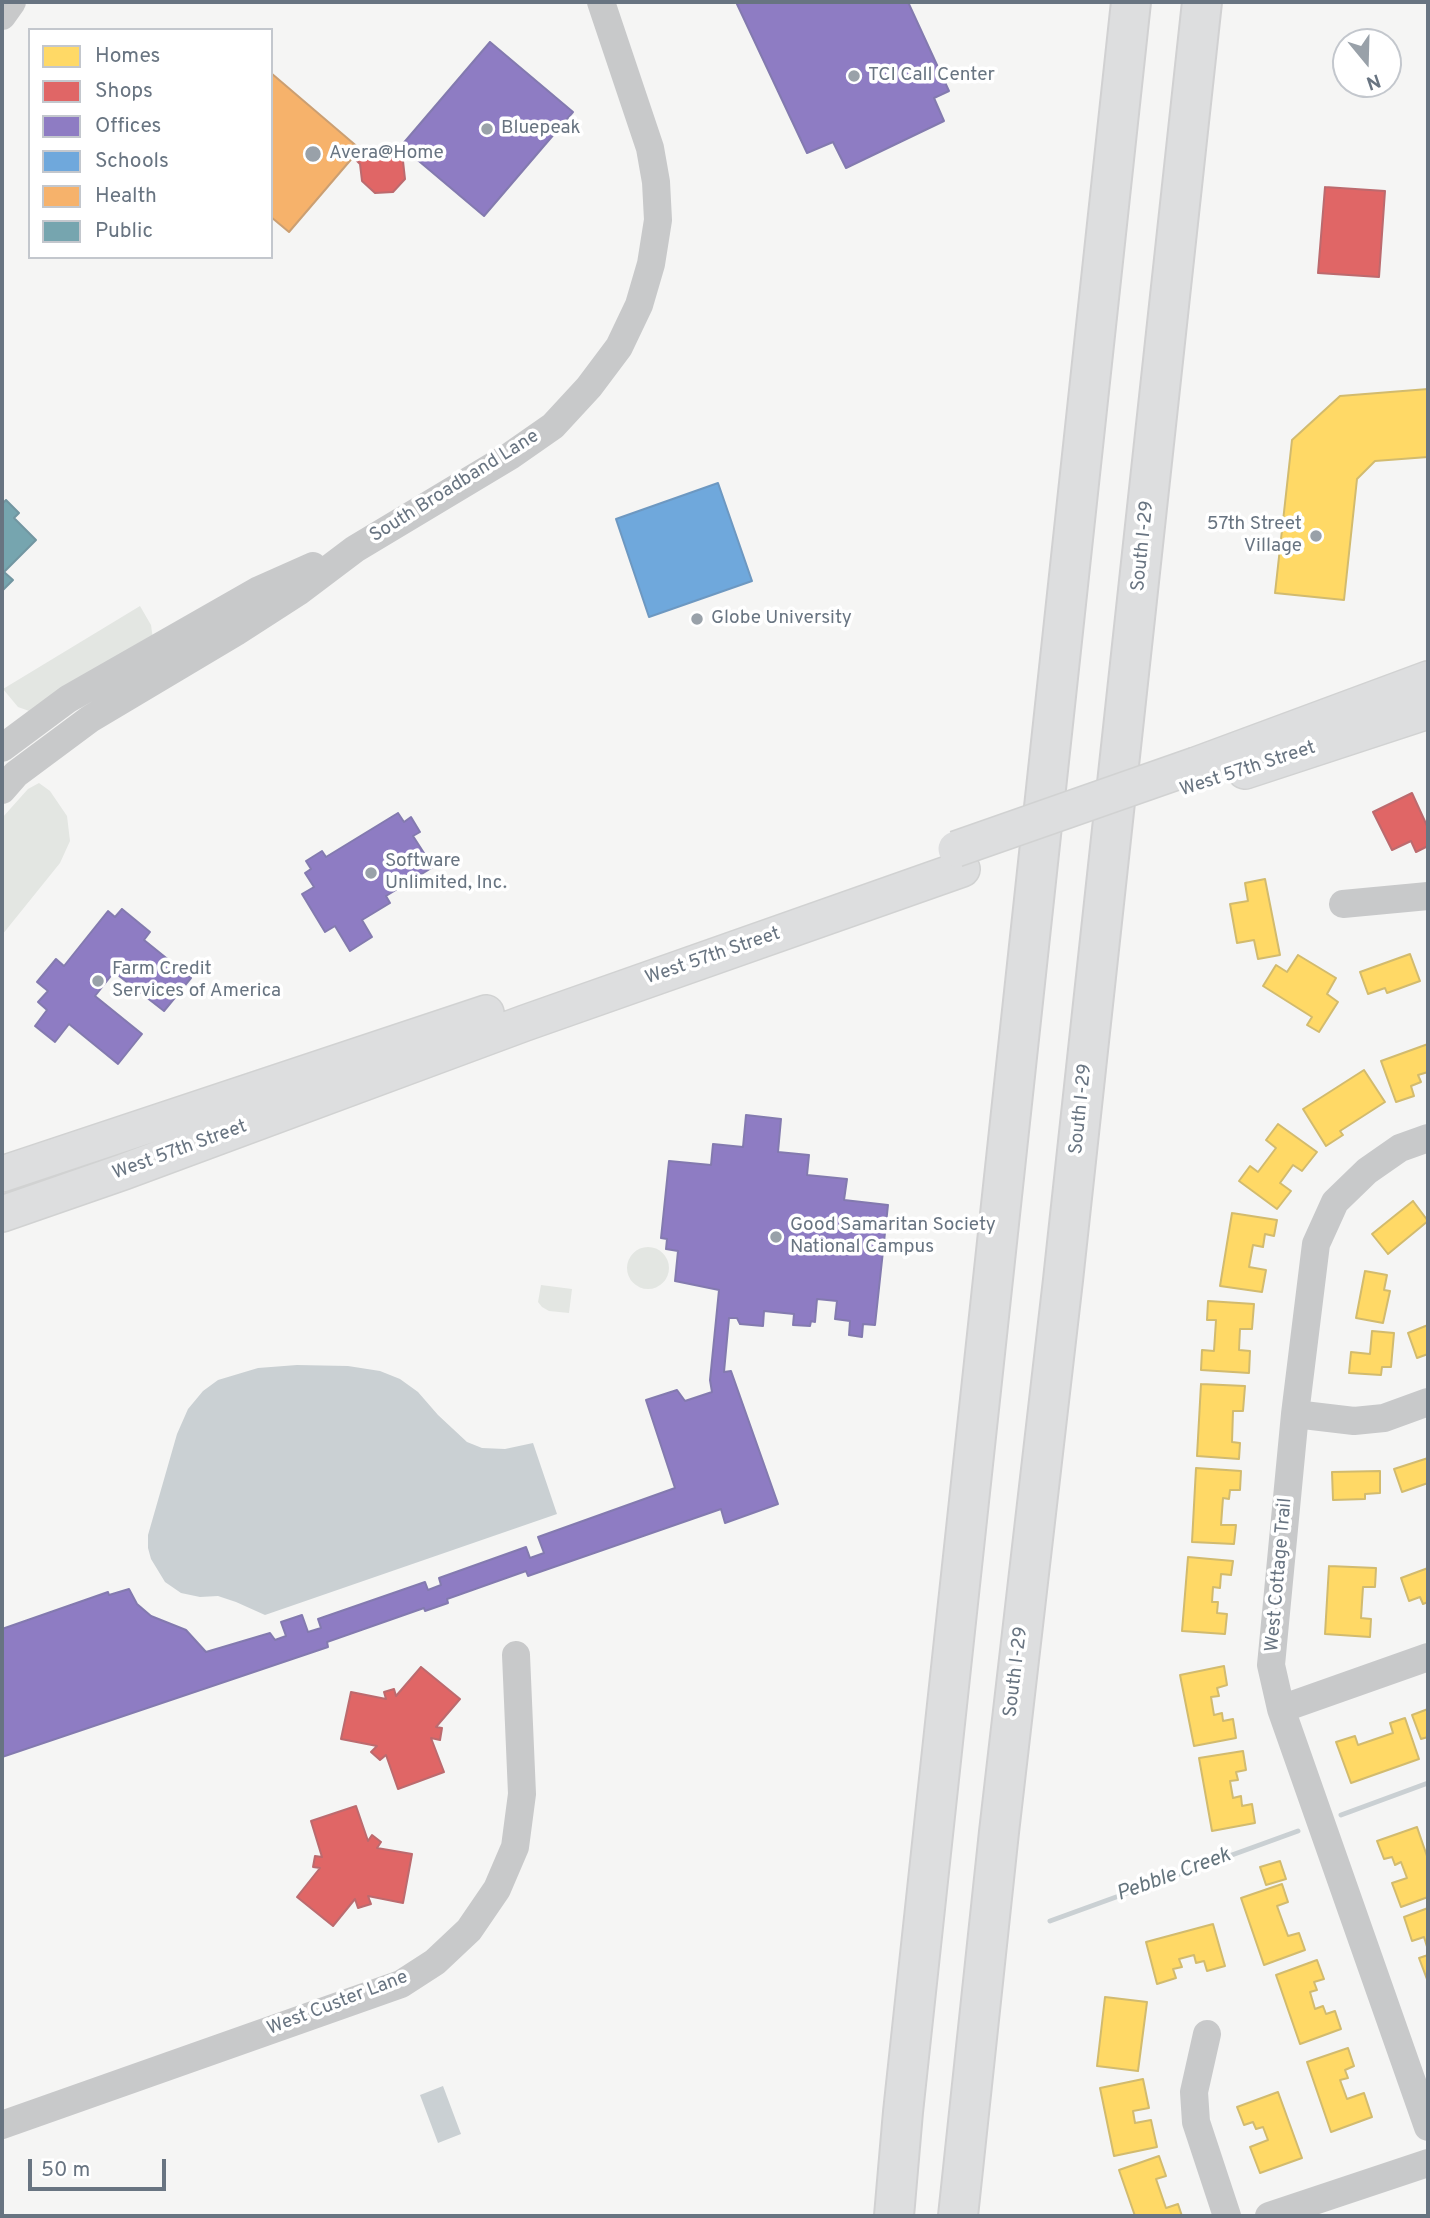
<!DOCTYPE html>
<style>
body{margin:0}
#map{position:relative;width:1430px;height:2218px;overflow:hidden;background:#f5f5f4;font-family:Overpass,sans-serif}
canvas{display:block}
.frame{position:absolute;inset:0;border:4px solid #687481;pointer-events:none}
.legend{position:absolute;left:28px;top:28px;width:245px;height:231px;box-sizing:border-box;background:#fff;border:2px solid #c3c7cd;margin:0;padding:9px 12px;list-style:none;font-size:21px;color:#687481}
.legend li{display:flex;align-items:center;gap:14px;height:35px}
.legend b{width:35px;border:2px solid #c3c7cd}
.north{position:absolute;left:1332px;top:28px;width:70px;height:70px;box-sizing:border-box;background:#fff;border:2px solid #c3c7cd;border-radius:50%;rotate:161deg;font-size:19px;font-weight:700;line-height:28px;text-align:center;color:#687481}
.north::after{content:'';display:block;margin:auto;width:24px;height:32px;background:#99a1a9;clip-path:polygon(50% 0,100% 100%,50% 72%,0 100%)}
.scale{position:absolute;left:28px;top:2159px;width:138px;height:32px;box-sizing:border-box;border:4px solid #687481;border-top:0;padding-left:9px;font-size:21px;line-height:24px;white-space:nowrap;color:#687481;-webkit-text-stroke:5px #fff;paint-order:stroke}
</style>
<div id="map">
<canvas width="1430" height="2218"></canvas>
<div class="frame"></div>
<ul class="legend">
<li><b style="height:19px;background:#ffd966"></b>Homes</li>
<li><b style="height:19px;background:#e06666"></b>Shops</li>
<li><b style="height:19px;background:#8e7cc3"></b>Offices</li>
<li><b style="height:19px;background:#6fa8dc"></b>Schools</li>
<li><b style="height:19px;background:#f6b26b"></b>Health</li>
<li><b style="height:19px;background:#76a5af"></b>Public</li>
</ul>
<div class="north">N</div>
<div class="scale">50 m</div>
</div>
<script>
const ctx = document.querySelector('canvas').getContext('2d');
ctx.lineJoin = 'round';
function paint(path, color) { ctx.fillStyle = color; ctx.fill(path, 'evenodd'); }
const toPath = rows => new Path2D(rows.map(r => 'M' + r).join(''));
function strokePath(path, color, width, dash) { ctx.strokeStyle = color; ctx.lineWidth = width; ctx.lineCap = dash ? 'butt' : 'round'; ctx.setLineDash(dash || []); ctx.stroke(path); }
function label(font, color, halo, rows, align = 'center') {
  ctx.font = font + ' Overpass,sans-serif'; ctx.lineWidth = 7; ctx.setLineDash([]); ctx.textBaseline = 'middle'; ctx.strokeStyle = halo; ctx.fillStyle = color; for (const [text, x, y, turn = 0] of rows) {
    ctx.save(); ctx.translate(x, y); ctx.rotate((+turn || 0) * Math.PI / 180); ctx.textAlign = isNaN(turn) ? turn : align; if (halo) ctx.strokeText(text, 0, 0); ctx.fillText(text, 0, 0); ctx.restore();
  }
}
paint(toPath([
 [140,606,151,625,153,639,32,712,18,707,3,689],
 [39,783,50,791,67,816,70,841,60,863,2,935,2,818,28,789],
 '627 1268a21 21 0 1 1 42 0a21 21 0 1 1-42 0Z',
 [541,1285,572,1289,569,1313,549,1311,542,1307,538,1302]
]), '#e3e6e2');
paint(toPath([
 [297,1365,348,1366,380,1371,400,1379,418,1392,438,1415,467,1442,482,1448,505,1449,533,1443,557,1514,265,1615,236,1602,218,1596,200,1597,181,1593,165,1582,151,1559,148,1548,148,1535,177,1434,188,1409,203,1391,218,1380,258,1368],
 [443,2086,461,2134,438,2143,420,2095]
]), '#cad0d3');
const homes = toPath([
 [1428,389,1428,457,1375,461,1357,479,1344,600,1275,593,1292,440,1340,396,1428,389],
 [1265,879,1280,955,1258,959,1254,940,1237,943,1230,904,1248,901,1245,883,1265,879],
 [1410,954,1420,981,1387,993,1385,988,1368,994,1360,972,1410,954],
 [1298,955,1336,978,1327,994,1338,1002,1319,1032,1307,1025,1312,1017,1263,986,1276,965,1287,972,1298,955],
 [1428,1044,1428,1072,1418,1075,1421,1082,1411,1086,1414,1096,1396,1102,1381,1061,1428,1044],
 [1364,1070,1385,1102,1340,1131,1343,1135,1326,1146,1303,1109,1364,1070],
 [1278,1124,1317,1152,1302,1171,1293,1165,1280,1183,1291,1191,1277,1209,1239,1181,1250,1166,1258,1172,1276,1148,1266,1140,1278,1124],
 [1413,1201,1428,1221,1388,1254,1372,1234,1413,1201],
 [1232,1213,1277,1220,1274,1236,1265,1234,1263,1247,1253,1245,1249,1267,1266,1270,1262,1292,1220,1286,1232,1213],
 [1365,1271,1387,1275,1384,1290,1390,1291,1383,1323,1356,1318,1365,1271],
 [1208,1301,1254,1304,1252,1329,1240,1329,1239,1350,1250,1351,1249,1373,1201,1370,1202,1350,1214,1351,1216,1320,1207,1320,1208,1301],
 [1428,1325,1428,1354,1417,1358,1408,1333,1428,1325],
 [1372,1331,1394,1333,1391,1367,1382,1367,1381,1375,1349,1373,1351,1352,1370,1354,1372,1331],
 [1201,1384,1245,1386,1243,1411,1233,1411,1232,1442,1240,1443,1239,1459,1197,1456,1201,1384],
 [1428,1458,1428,1483,1402,1492,1394,1469,1428,1458],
 [1196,1468,1241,1471,1240,1490,1230,1490,1229,1499,1223,1498,1221,1525,1236,1525,1234,1544,1192,1542,1196,1468],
 [1380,1471,1380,1493,1365,1494,1365,1499,1333,1500,1332,1472,1380,1471],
 [1188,1557,1233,1561,1231,1575,1221,1574,1220,1588,1213,1587,1212,1602,1218,1602,1217,1613,1227,1614,1225,1634,1182,1631,1188,1557],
 [1329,1566,1376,1568,1375,1587,1363,1587,1361,1618,1371,1619,1370,1637,1325,1634,1329,1566],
 [1428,1568,1428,1602,1423,1604,1420,1597,1409,1601,1401,1578,1428,1568],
 [1224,1666,1227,1685,1217,1688,1219,1696,1211,1697,1214,1715,1222,1713,1223,1721,1233,1719,1236,1738,1194,1746,1180,1675,1224,1666],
 [1428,1709,1428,1737,1421,1739,1412,1715,1428,1709],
 [1405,1718,1419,1759,1351,1783,1336,1742,1355,1736,1358,1745,1393,1733,1390,1723,1405,1718],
 [1243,1751,1246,1770,1236,1772,1238,1780,1230,1781,1233,1798,1241,1796,1242,1806,1252,1804,1255,1823,1212,1831,1199,1758,1243,1751],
 [1417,1827,1428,1859,1428,1897,1401,1907,1392,1883,1407,1878,1401,1862,1395,1865,1392,1857,1384,1859,1377,1841,1417,1827],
 [1280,1861,1286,1879,1266,1885,1260,1867,1280,1861],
 [1282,1884,1288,1902,1277,1906,1288,1936,1299,1933,1305,1950,1264,1965,1241,1898,1282,1884],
 [1428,1908,1428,1950,1424,1937,1412,1941,1404,1917,1428,1908],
 [1213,1924,1225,1966,1207,1971,1204,1961,1196,1963,1194,1955,1179,1959,1182,1967,1173,1969,1176,1978,1157,1984,1146,1942,1213,1924],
 [1428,1955,1428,1982,1419,1958,1428,1955],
 [1317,1960,1324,1979,1314,1982,1317,1990,1310,1992,1315,2009,1323,2006,1326,2014,1335,2011,1341,2029,1300,2044,1276,1975,1317,1960],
 [1105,1997,1147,2002,1138,2071,1097,2066,1105,1997],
 [1348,2048,1354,2066,1345,2070,1348,2078,1340,2080,1347,2099,1364,2093,1372,2117,1331,2132,1307,2062,1348,2048],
 [1143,2079,1149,2108,1133,2111,1135,2123,1151,2120,1157,2147,1114,2156,1100,2088,1143,2079],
 [1278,2092,1302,2158,1260,2173,1250,2147,1268,2140,1263,2127,1256,2129,1253,2122,1244,2125,1237,2107,1278,2092],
 [1159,2156,1166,2176,1156,2179,1166,2208,1178,2204,1182,2216,1135,2216,1119,2170,1159,2156]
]);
paint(homes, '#ffd966');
strokePath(homes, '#d2bb6e', 2);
const shops = toPath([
 [403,148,410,153,403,161,405,179,393,192,375,193,362,181,360,164,353,157,359,151,366,157,372,151,390,149,396,155,403,148],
 [1325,187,1385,191,1379,277,1318,273,1325,187],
 [1412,793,1428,828,1428,846,1416,852,1411,841,1392,850,1373,812,1412,793],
 [421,1667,460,1699,436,1727,442,1728,440,1740,431,1738,444,1772,398,1789,386,1755,380,1760,371,1752,377,1746,341,1739,351,1692,386,1699,384,1692,394,1689,396,1696,421,1667],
 [356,1806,368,1841,372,1835,381,1842,377,1848,412,1854,403,1903,368,1896,371,1904,358,1908,355,1899,333,1926,297,1897,320,1868,313,1867,315,1856,322,1857,311,1821,356,1806]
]);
paint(shops, '#e06666');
strokePath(shops, '#bc6a6e', 2);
const offices = toPath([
 [736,2,908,2,949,91,934,98,944,121,846,168,833,142,807,153,736,2],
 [490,42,573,112,484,216,401,146,490,42],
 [398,813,404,822,411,817,420,832,413,836,433,867,386,896,390,903,362,920,372,937,350,951,335,926,325,932,302,894,314,887,305,873,311,869,306,861,322,851,326,857,398,813],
 [122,909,150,932,144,940,191,978,164,1011,114,972,95,996,142,1034,118,1064,69,1024,55,1042,35,1026,47,1010,38,1002,48,991,37,982,56,959,64,966,108,911,115,917,122,909],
 [746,1115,781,1119,778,1152,809,1155,807,1175,847,1179,844,1200,888,1205,875,1325,863,1324,862,1337,849,1335,850,1321,835,1319,837,1301,817,1299,815,1322,811,1321,810,1326,793,1325,794,1314,764,1311,763,1326,740,1324,737,1318,729,1318,724,1372,731,1371,778,1504,725,1523,721,1509,528,1576,526,1571,447,1599,448,1603,425,1611,424,1608,327,1642,328,1647,2,1757,2,1629,108,1592,109,1595,129,1589,137,1604,151,1616,186,1630,206,1652,270,1633,275,1640,286,1636,281,1622,302,1615,308,1632,321,1628,318,1619,425,1582,428,1590,441,1585,439,1578,526,1547,530,1558,544,1553,538,1537,675,1488,646,1400,677,1390,685,1401,712,1392,710,1380,719,1290,675,1281,678,1251,666,1249,667,1239,661,1238,669,1161,711,1165,713,1144,743,1147,746,1115]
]);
paint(offices, '#8e7cc3');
strokePath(offices, '#837aaf', 2);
const schools = toPath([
 [718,483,752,581,649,617,616,519,718,483]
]);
paint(schools, '#6fa8dc');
strokePath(schools, '#6d98c1', 2);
const health = toPath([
 [271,73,360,149,289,232,271,217,271,73]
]);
paint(health, '#f6b26b');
strokePath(health, '#cb9f72', 2);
const public = toPath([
 [6,500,19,513,14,518,36,540,4,572,13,580,2,591,2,504,6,500]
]);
paint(public, '#76a5af');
strokePath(public, '#7296a1', 2);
strokePath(toPath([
 [1341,1815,1428,1783],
 [1050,1921,1298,1831]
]), '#cad0d3', 5);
const major = toPath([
 [1196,765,1428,679],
 [1245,771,1428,711],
 [2,1174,486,1013],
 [2,1214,123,1172,525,1023,962,869]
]);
const highway = toPath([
 [894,2216,903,2112,1131,2],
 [958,2216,999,1832,1063,1280,1202,2]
]);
strokePath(major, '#d1d2d2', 38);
strokePath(highway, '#d1d1d2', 42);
strokePath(toPath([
 [2,16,12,2],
 [2,748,68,699,259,590,313,566],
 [2,790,16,774,90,719,236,632,298,592,355,549,510,456,553,426,589,387,619,347,639,305,651,264,658,220,656,182,650,148,601,2],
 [1343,904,1428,896],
 [1428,1138,1400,1148,1367,1171,1335,1202,1316,1244,1295,1414,1271,1665,1281,1709,1428,2127],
 [1295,1414,1354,1421,1384,1418,1428,1402],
 [1281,1709,1428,1657],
 [1207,2034,1194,2092,1196,2122,1227,2216],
 [2,2125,401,1984,435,1962,469,1930,497,1889,515,1847,522,1794,516,1655],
 [1269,2216,1428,2163]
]), '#c8c9ca', 28);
strokePath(major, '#dddedf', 35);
strokePath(highway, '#dddedf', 38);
const majorBridge = toPath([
 [956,849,1196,765]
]);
strokePath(majorBridge, '#d1d2d2', 38, []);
strokePath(majorBridge, '#dddedf', 35);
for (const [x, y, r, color] of [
 [854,76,7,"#99a1a9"],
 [487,129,7,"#99a1a9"],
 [313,154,9,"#99a1a9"],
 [1316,536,7,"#99a1a9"],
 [697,619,7,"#99a1a9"],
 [371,873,7,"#99a1a9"],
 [98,981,7,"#99a1a9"],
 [776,1237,7,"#99a1a9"]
]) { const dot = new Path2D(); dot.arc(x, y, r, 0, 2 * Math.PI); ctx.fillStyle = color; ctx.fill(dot); strokePath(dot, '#fff', 2.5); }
label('19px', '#687481', '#fff', [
 ["TCI Call Center",868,76],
 ["Bluepeak",501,129],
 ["Avera@Home",329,154],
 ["57th Street",1302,525,"right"],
 ["Village",1302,547,"right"],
 ["Globe University",711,619],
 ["Software",385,862],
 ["Unlimited, Inc.",385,884],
 ["Farm Credit",112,970],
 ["Services of America",112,992],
 ["Good Samaritan Society",790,1226],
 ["National Campus",790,1248]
], 'left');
label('19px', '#687481', '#fff', [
 ["South Broadband Lane",455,487,-32],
 ["South I-29",1144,546,-84],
 ["West 57th Street",1248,770,-18],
 ["West 57th Street",713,957,-19],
 ["South I-29",1082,1109,-84],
 ["West 57th Street",180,1151,-20],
 ["West Cottage Trail",1280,1575,-85],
 ["South I-29",1017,1672,-83],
 ["West Custer Lane",338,2004,-21]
]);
label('italic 21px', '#64747d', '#fff', [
 ["Pebble Creek",1174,1876,-20]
]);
</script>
